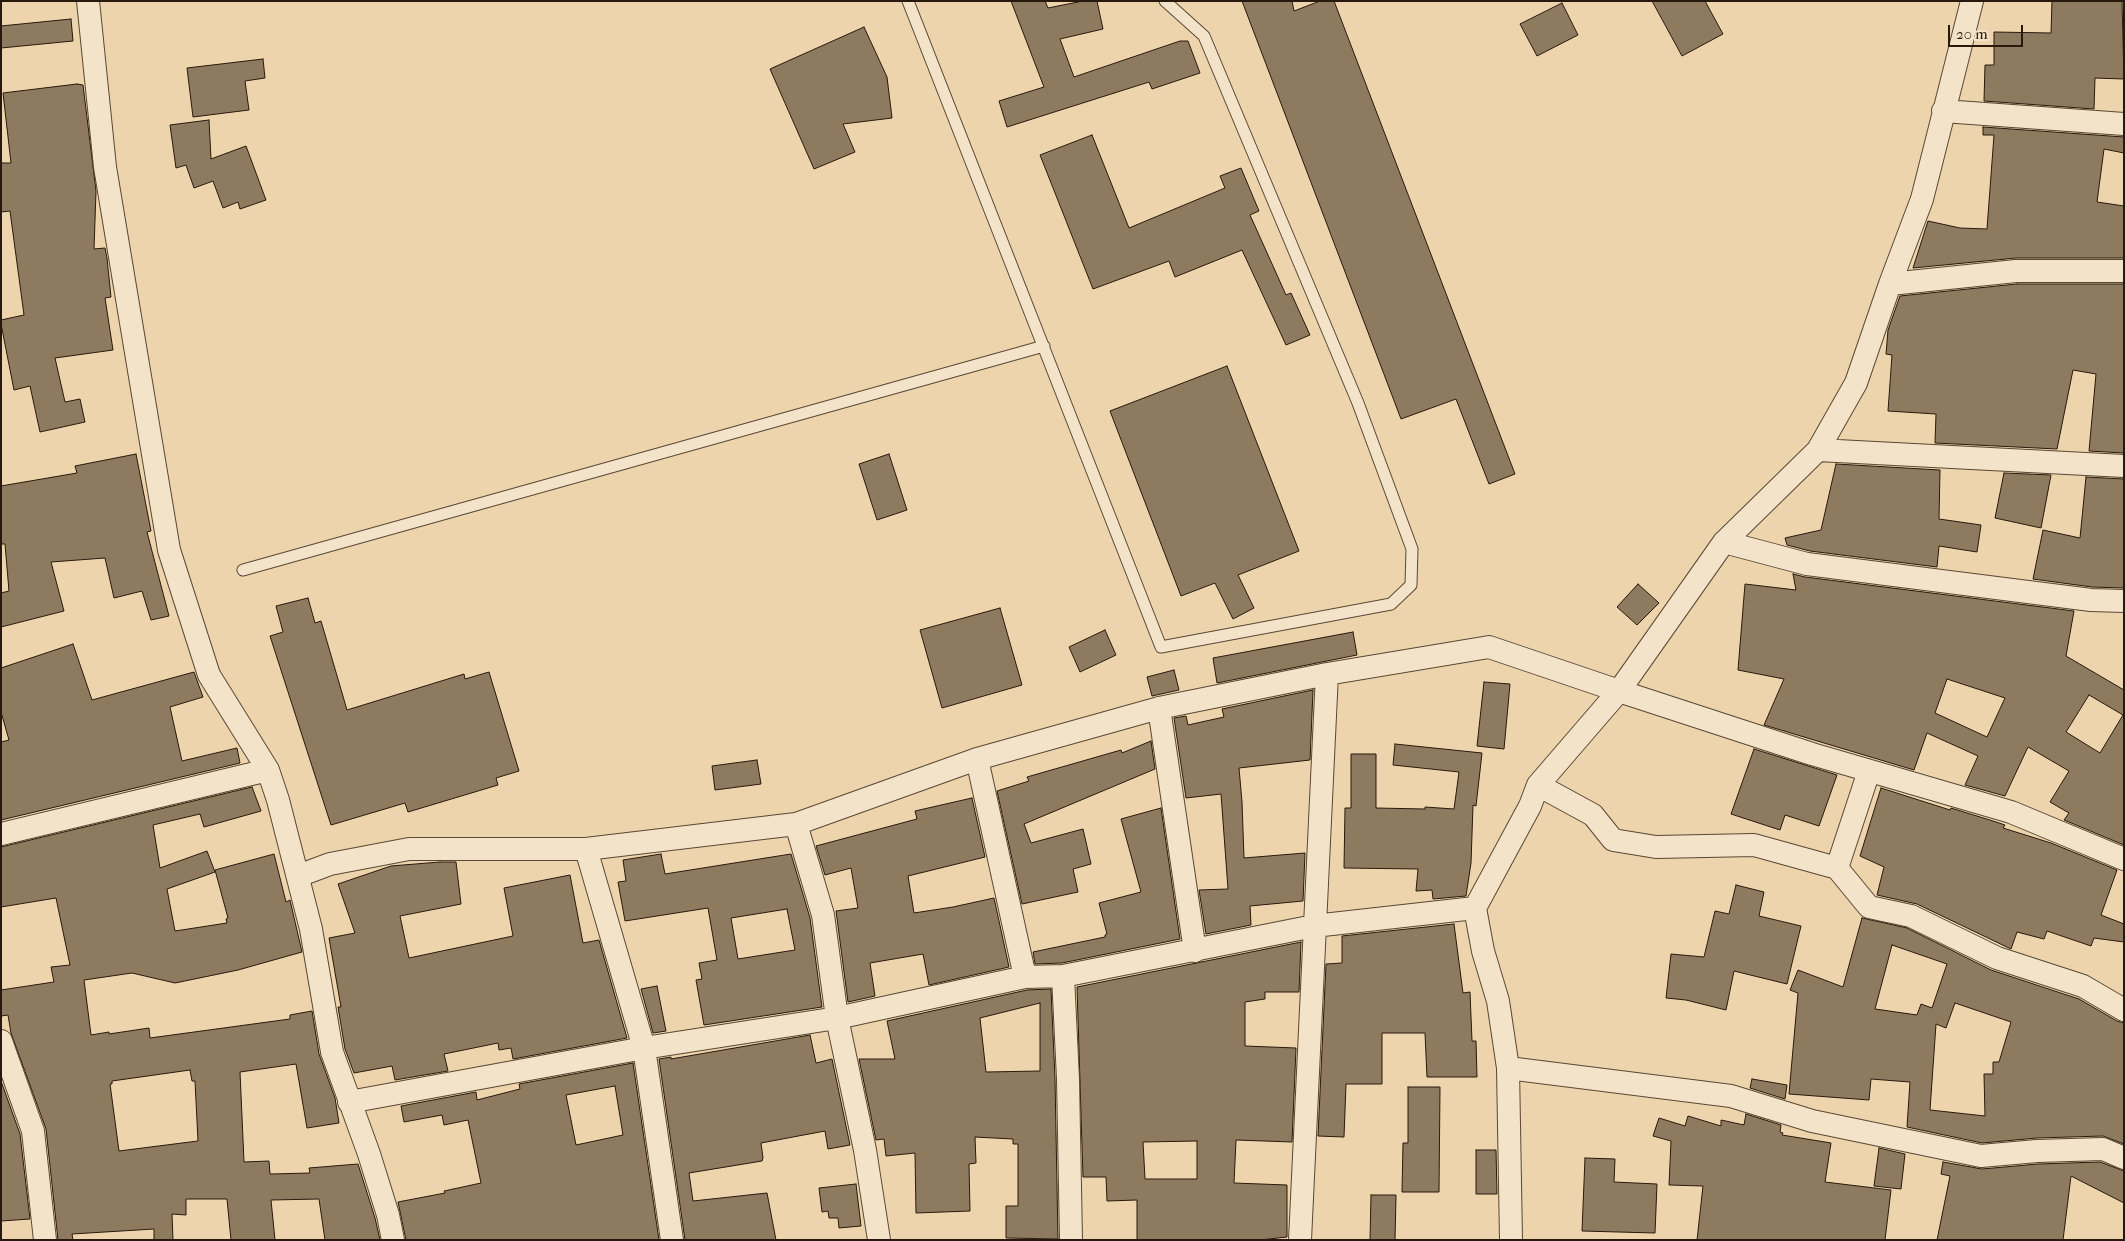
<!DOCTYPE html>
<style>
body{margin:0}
#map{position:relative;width:2125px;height:1241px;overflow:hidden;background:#edd4ac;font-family:"IM FELL French Canon",serif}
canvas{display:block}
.frame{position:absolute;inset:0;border:2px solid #28190c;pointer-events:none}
.scale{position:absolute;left:1948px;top:25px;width:75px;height:22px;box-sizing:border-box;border:2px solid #28190c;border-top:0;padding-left:6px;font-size:15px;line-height:18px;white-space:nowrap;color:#28190c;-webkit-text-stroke:4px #f3e3c9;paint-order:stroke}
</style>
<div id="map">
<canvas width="2125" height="1241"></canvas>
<div class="frame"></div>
<div class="scale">20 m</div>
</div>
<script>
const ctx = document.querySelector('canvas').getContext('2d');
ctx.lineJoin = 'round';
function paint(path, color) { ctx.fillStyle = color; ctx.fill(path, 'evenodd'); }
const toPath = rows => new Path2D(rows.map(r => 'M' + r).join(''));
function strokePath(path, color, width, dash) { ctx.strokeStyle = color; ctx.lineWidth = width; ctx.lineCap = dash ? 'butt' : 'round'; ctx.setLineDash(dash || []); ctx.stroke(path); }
const building = toPath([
 [1011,1,1045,1,1048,8,1083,1,1097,1,1103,29,1060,39,1074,77,1180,41,1188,41,1200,73,1152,89,1149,82,1007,127,999,101,1044,87,1011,1],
 [1242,1,1292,1,1294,11,1320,1,1334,1,1515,474,1489,484,1456,399,1401,419,1242,1],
 [1652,1,1705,1,1723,34,1682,56,1652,1],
 [2052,1,2122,1,2124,79,2095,78,2094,109,1984,101,1985,65,1994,65,1994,32,2051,33,2052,1],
 [1562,3,1578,35,1537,56,1520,24,1562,3],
 [71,19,73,41,1,48,1,26,71,19],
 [864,27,887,77,892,118,843,124,855,152,814,169,770,69,864,27],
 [263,59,265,78,245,81,249,110,193,117,187,68,263,59],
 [77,84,83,85,96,191,94,249,105,248,107,258,111,297,105,298,113,350,55,358,65,402,80,399,85,422,40,432,30,386,14,390,1,324,1,320,24,315,10,211,1,212,1,163,11,163,3,93,77,84],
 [209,120,211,159,246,146,266,200,240,209,238,202,223,208,213,181,194,188,186,165,176,168,170,125,209,120],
 [1983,127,2124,137,2124,153,2104,149,2097,202,2124,206,2124,258,2016,258,1913,268,1928,221,1960,228,1987,229,1994,135,1983,135,1983,127],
 [1092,135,1129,228,1225,188,1220,176,1241,168,1259,211,1250,215,1286,295,1291,293,1310,335,1286,345,1242,250,1175,277,1169,261,1093,289,1040,155,1092,135],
 [2017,284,2124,284,2124,453,2089,451,2096,374,2073,370,2057,449,1935,443,1936,414,1888,411,1892,355,1886,354,1888,330,1900,296,2017,284],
 [1227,366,1299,551,1238,575,1254,608,1233,619,1215,583,1181,596,1110,411,1227,366],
 [136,454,151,531,147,532,169,616,151,620,142,591,114,598,105,558,51,562,64,611,1,627,1,593,9,591,5,544,1,544,1,486,77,473,75,466,136,454],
 [889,454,907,510,877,520,859,464,889,454],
 [1836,464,1940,470,1939,519,1981,525,1977,552,1939,546,1937,567,1810,551,1787,545,1785,538,1821,530,1836,464],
 [2004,473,2051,475,2041,528,1995,518,2004,473],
 [2086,477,2124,479,2124,588,2092,587,2033,579,2043,530,2080,538,2086,477],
 [1793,574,1805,577,2074,611,2066,656,2124,690,2124,845,2064,820,2069,813,2050,802,2069,771,2028,747,2005,796,1965,785,1978,756,1927,733,1914,770,1764,725,1784,679,1738,670,1745,584,1796,590,1793,574],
 [1947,679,2005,698,1987,737,1935,713,1947,679],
 [2089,695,2123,715,2100,753,2066,732,2089,695],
 [1638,584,1659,603,1637,625,1617,607,1638,584],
 [308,598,315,623,321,621,347,710,464,674,465,679,489,672,519,771,496,778,498,785,408,812,405,803,331,825,270,636,283,632,276,606,308,598],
 [1000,608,1022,685,942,708,920,630,1000,608],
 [1105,630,1116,655,1080,672,1069,647,1105,630],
 [1353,632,1357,655,1217,683,1213,658,1353,632],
 [73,644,92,700,194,672,203,697,170,707,182,761,237,748,240,763,1,820,1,742,9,740,1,712,1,668,73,644],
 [1174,670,1179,690,1152,696,1147,677,1174,670],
 [1484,682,1510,684,1504,749,1477,746,1484,682],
 [1313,690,1310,760,1239,768,1242,802,1244,858,1305,853,1303,901,1250,906,1251,925,1206,934,1199,890,1228,889,1221,794,1186,798,1174,718,1186,716,1188,725,1224,717,1222,709,1313,690],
 [1151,741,1155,769,1024,824,1031,843,1083,829,1091,864,1073,869,1078,892,1022,904,997,791,1029,781,1027,777,1121,750,1122,753,1151,741],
 [1395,744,1482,753,1476,806,1473,805,1471,863,1466,896,1433,899,1432,890,1416,891,1418,869,1344,868,1345,808,1351,808,1351,754,1376,754,1376,808,1425,809,1425,807,1454,809,1459,772,1393,765,1395,744],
 [1754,749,1837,775,1819,826,1785,815,1780,830,1731,814,1754,749],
 [757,760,761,784,715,790,712,766,757,760],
 [252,787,261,811,204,827,200,814,153,825,160,868,207,851,215,872,167,889,175,931,227,923,226,919,228,918,215,870,274,854,286,902,290,900,302,952,238,970,175,983,132,973,84,980,91,1035,109,1032,109,1034,149,1028,150,1038,290,1019,290,1015,312,1011,319,1054,335,1098,339,1123,307,1128,296,1064,240,1072,244,1162,269,1161,270,1174,310,1173,309,1168,358,1164,375,1218,380,1240,325,1240,319,1199,271,1200,275,1240,231,1240,227,1199,186,1199,186,1215,172,1214,173,1240,154,1240,154,1229,72,1234,73,1240,58,1240,46,1129,11,1033,8,1015,1,1016,1,990,54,982,51,967,70,965,56,898,1,907,1,847,252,787],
 [190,1070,192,1081,195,1081,198,1141,119,1151,110,1084,112,1084,112,1081,190,1070],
 [1881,788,1950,810,1951,808,1993,821,2005,825,2003,828,2051,843,2117,870,2101,915,2124,924,2124,942,2094,938,2091,946,2047,931,2044,939,2017,932,2011,949,1917,904,1877,895,1884,867,1860,856,1881,788],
 [972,798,985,857,908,876,914,913,953,907,994,898,1009,967,929,985,923,954,870,963,875,996,848,1002,836,911,858,908,851,868,825,875,816,846,917,819,915,811,972,798],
 [1161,808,1180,939,1062,963,1035,964,1033,952,1105,937,1105,935,1107,934,1099,903,1141,892,1121,819,1161,808],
 [661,854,665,874,791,854,810,918,822,1007,704,1025,696,980,702,979,699,963,717,960,708,908,625,921,618,882,626,881,623,860,661,854],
 [787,909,795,950,738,959,731,918,787,909],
 [440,862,456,862,461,904,400,916,409,958,513,936,504,888,570,875,583,943,599,940,627,1038,513,1059,511,1048,499,1050,498,1043,444,1054,448,1071,395,1080,392,1066,354,1073,345,1049,338,1007,341,1007,329,938,355,933,338,884,391,866,440,862],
 [1736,885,1764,892,1759,916,1801,926,1787,984,1734,971,1726,1010,1686,1000,1666,998,1671,954,1704,957,1715,911,1729,914,1736,885],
 [1862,918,1907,928,1991,970,2079,999,2117,1021,2124,1023,2124,1144,2103,1136,2037,1138,1982,1143,1907,1127,1910,1082,1871,1079,1869,1100,1789,1094,1798,993,1790,990,1798,970,1843,987,1862,918],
 [1892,945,1947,964,1932,1008,1921,1004,1917,1015,1875,1009,1892,945],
 [1955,1003,2011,1022,1999,1062,1993,1062,1993,1074,1984,1074,1985,1116,1930,1110,1936,1024,1946,1028,1955,1003],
 [1454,924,1463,993,1470,992,1472,1041,1476,1041,1477,1077,1427,1077,1425,1033,1382,1033,1382,1084,1346,1084,1344,1137,1318,1136,1326,964,1342,963,1342,936,1454,924],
 [1301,942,1299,992,1265,992,1265,999,1245,1002,1245,1046,1296,1048,1292,1142,1236,1140,1234,1183,1287,1185,1287,1237,1260,1240,1137,1240,1137,1200,1107,1201,1106,1177,1083,1177,1077,987,1301,942],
 [1197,1141,1197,1179,1145,1179,1143,1142,1197,1141],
 [657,986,666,1031,653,1033,641,989,657,986],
 [1051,989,1055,1079,1058,1239,1006,1238,1006,1206,1018,1206,1018,1144,1013,1144,1013,1139,975,1137,976,1163,969,1164,970,1211,916,1213,915,1153,886,1156,884,1139,876,1140,859,1059,895,1059,887,1021,1027,990,1051,989],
 [1040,1003,1040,1071,986,1072,980,1018,1040,1003],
 [810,1035,816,1063,832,1059,850,1145,828,1149,825,1131,761,1143,763,1158,762,1161,689,1173,693,1201,767,1193,776,1240,685,1240,659,1059,671,1057,671,1059,810,1035],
 [633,1063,659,1240,406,1240,398,1202,445,1193,444,1191,481,1183,468,1120,444,1125,442,1115,404,1122,401,1106,476,1092,477,1100,520,1089,519,1084,633,1063],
 [615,1086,623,1135,576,1145,566,1095,615,1086],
 [1752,1079,1787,1085,1785,1099,1750,1088,1752,1079],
 [1,1081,20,1134,30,1219,1,1221,1,1081],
 [1408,1087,1440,1087,1439,1192,1402,1192,1403,1143,1408,1143,1408,1087],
 [1746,1114,1781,1125,1780,1132,1783,1133,1782,1135,1831,1143,1825,1182,1891,1190,1885,1240,1697,1240,1703,1186,1669,1185,1671,1141,1653,1136,1659,1118,1685,1126,1688,1116,1721,1126,1721,1120,1744,1125,1746,1114],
 [1879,1148,1905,1154,1901,1189,1874,1186,1879,1148],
 [1476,1150,1496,1150,1497,1194,1476,1194,1476,1150],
 [1585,1158,1615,1159,1614,1182,1657,1184,1655,1233,1582,1231,1585,1158],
 [1943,1162,1982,1169,2038,1164,2100,1162,2124,1171,2124,1203,2071,1176,2063,1240,1937,1240,1950,1176,1941,1174,1943,1162],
 [856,1184,861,1226,839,1228,838,1218,829,1218,828,1211,822,1212,819,1188,856,1184],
 [1371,1195,1396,1195,1395,1240,1370,1240,1371,1195]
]);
paint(building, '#8e7a5f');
strokePath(building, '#28190c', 1);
const service = toPath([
 [908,1,1161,647,1391,604,1411,585,1412,549,1358,403,1204,36,1165,1],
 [243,570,1044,346]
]);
const minor = toPath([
 [88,1,105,167,169,550,209,675,268,770,278,800,311,929,332,1052,369,1154,388,1215,393,1240],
 [1943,111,2124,124],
 [1890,284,2016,271,2124,271],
 [1818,450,2124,466],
 [1724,542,1807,564,2091,600,2124,601],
 [1159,708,1195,951],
 [977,759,1025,977],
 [1538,785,1593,815,1613,840,1656,847,1754,845,1837,868,1869,907,1911,916,1997,958,2083,986,2124,1010],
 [796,824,823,915,837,1018,865,1150,879,1240],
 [1,834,268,770],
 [586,849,644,1048,672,1240],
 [1837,868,1869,771],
 [298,876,330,864,409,849,586,849,796,824,977,759,1159,708,1327,674,1489,647,1619,691,1724,542,1818,450,1856,383,1890,284,1922,199,1972,1],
 [1063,976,1068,1079,1071,1240],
 [1,1041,33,1131,45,1240],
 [1508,1068,1731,1096,1812,1121,1981,1156,2037,1151,2103,1149,2124,1158],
 [349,1102,644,1048,837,1018,1025,977,1063,976,1314,926,1475,908],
 [1300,1240,1327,674],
 [1511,1240,1508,1068,1498,1001,1483,951,1475,908,1530,806,1538,785,1619,691,1812,754,2011,812,2124,859]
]);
strokePath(service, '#594834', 13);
strokePath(minor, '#594834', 24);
strokePath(service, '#f3e3c9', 11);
strokePath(minor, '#f3e3c9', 22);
</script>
